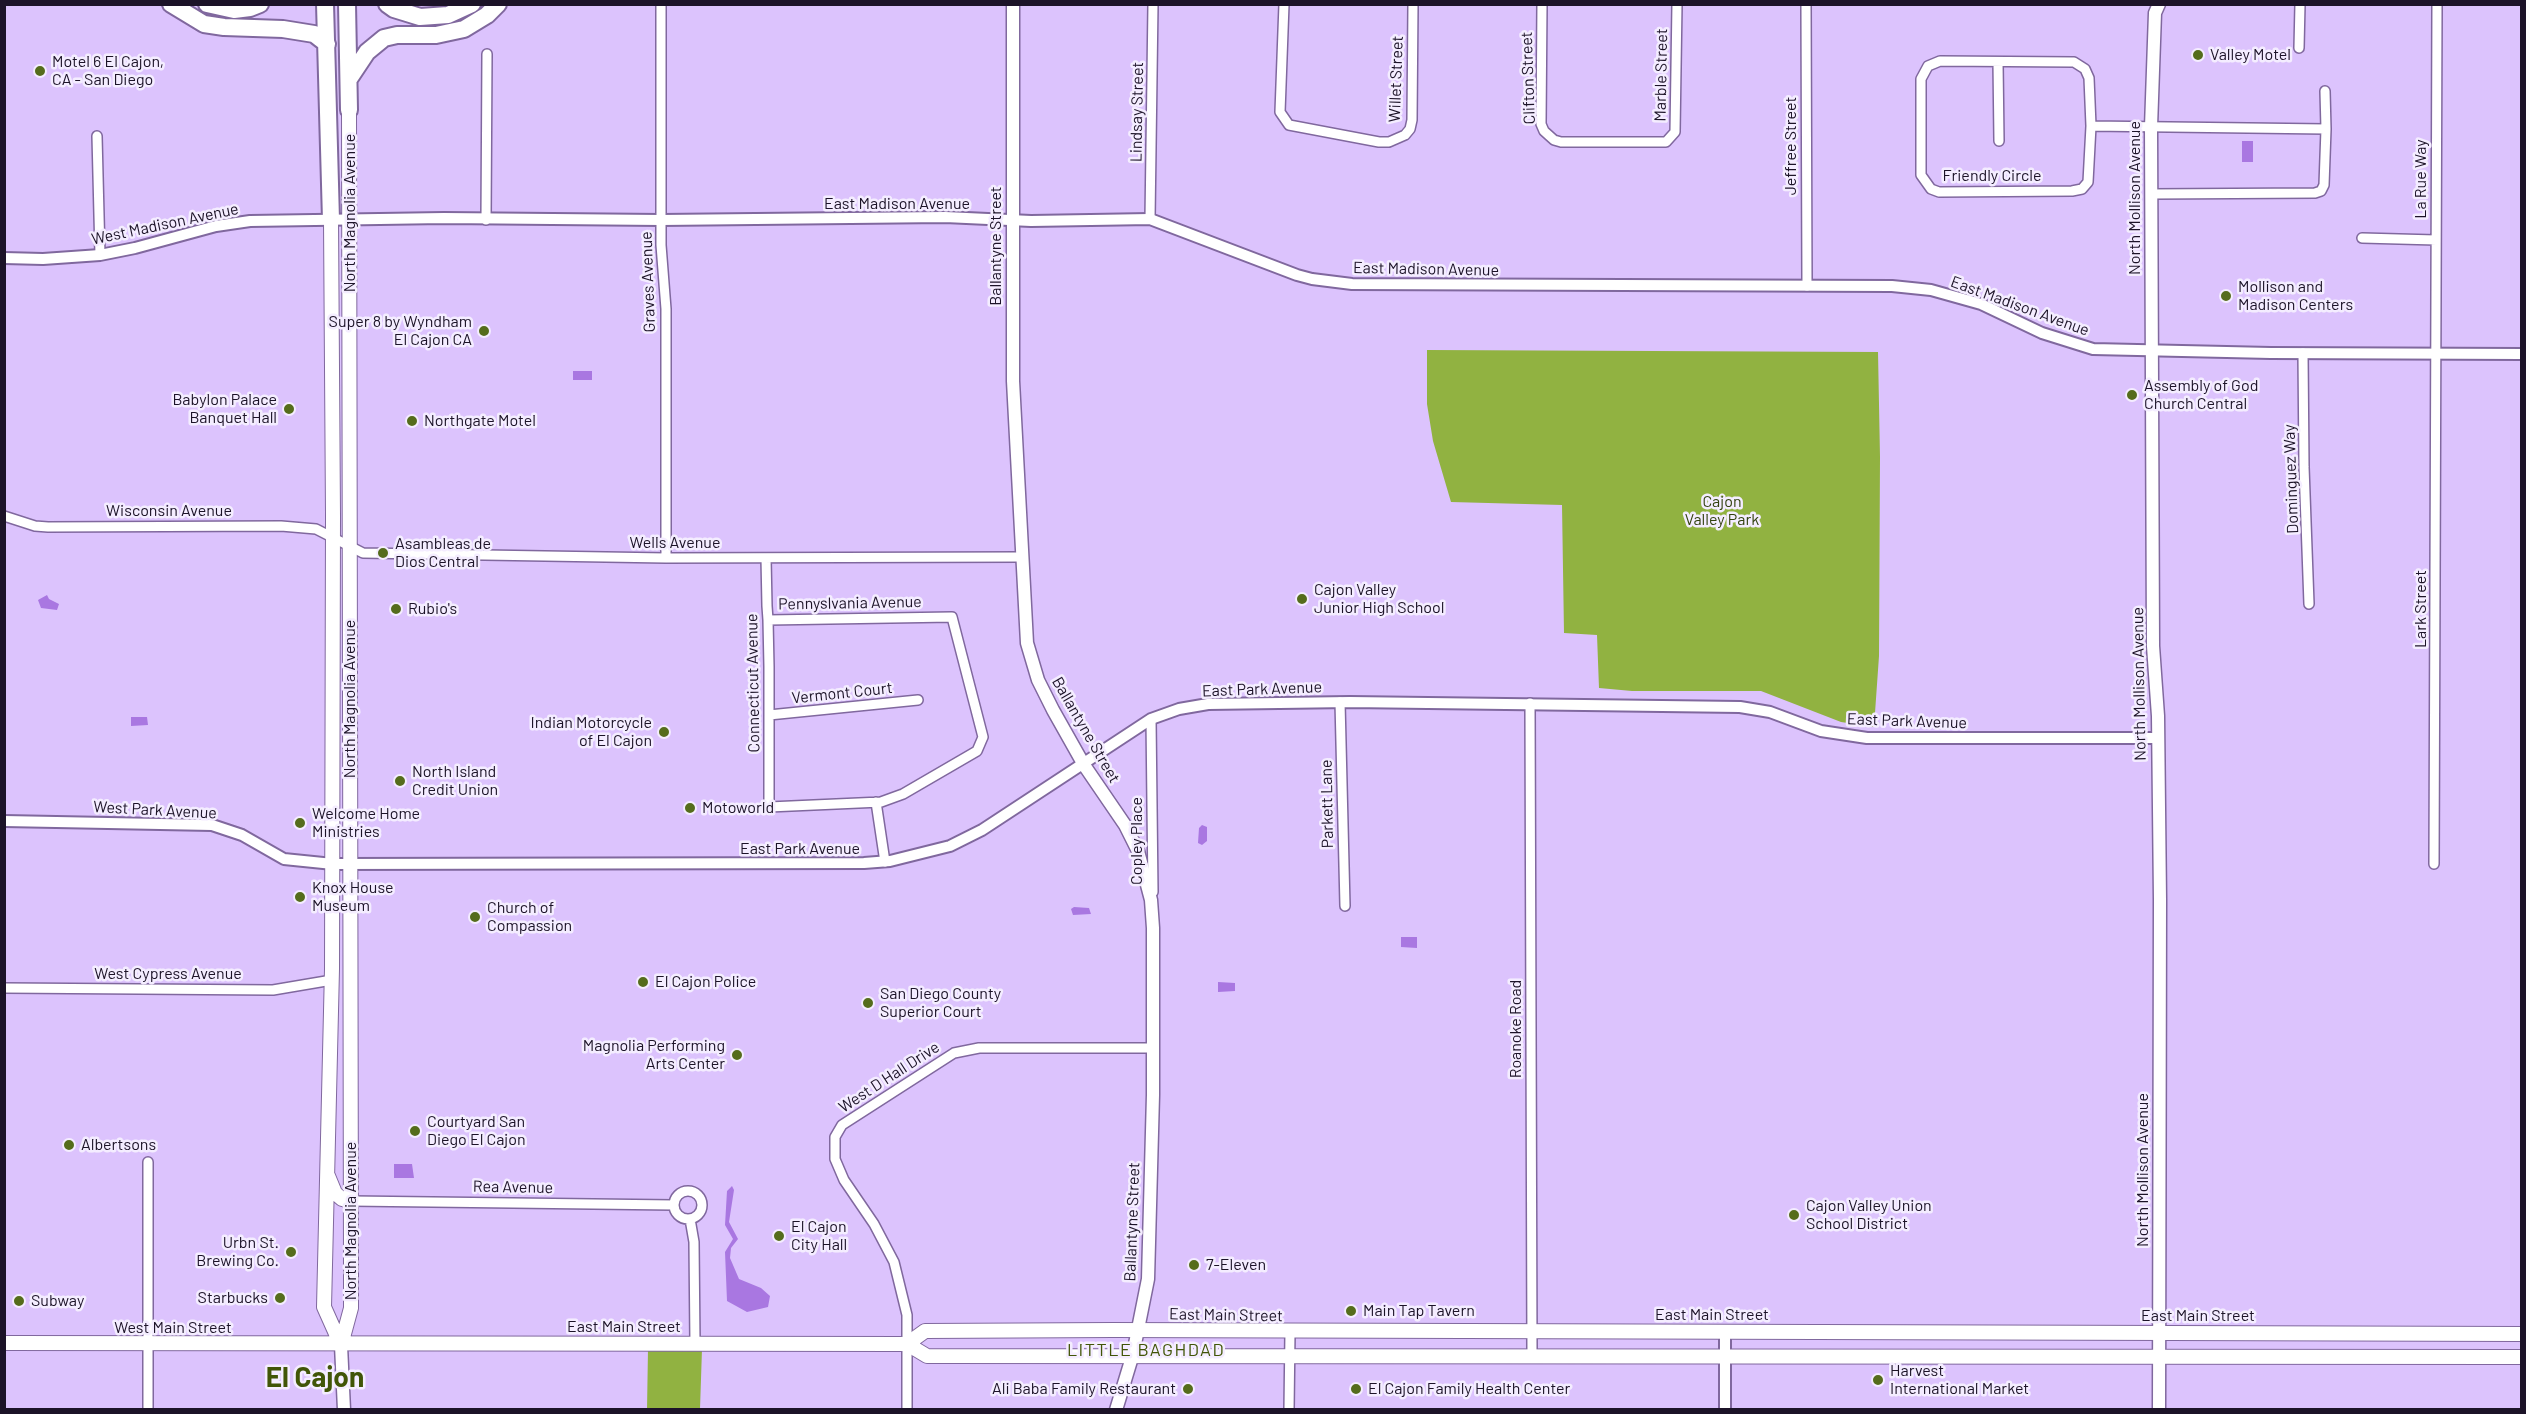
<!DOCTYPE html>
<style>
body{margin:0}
#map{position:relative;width:2526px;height:1414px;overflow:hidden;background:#dcc3fd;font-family:Barlow,sans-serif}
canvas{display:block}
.frame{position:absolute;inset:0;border:6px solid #1c1328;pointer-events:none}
</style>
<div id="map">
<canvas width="2526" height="1414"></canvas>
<div class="frame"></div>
</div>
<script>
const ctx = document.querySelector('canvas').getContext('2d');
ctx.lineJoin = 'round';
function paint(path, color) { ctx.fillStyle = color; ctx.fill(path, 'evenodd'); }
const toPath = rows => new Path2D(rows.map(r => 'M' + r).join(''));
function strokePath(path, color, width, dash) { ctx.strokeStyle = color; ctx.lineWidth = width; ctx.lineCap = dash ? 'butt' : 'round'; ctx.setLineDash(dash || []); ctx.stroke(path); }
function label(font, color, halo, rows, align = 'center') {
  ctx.font = font + ' Barlow,sans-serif'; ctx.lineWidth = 5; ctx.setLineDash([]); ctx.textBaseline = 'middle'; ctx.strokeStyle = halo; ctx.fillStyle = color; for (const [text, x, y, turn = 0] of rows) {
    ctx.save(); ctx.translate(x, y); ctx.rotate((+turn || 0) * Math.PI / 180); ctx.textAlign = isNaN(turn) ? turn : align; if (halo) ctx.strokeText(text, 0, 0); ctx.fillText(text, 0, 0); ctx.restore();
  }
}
paint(toPath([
 [1427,350,1878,352,1880,457,1879,656,1874,727,1841,722,1761,691,1632,691,1599,688,1597,635,1564,633,1562,505,1451,502,1433,441,1427,404],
 [648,1349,702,1349,700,1409,647,1410]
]), '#91b241');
paint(toPath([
 [2242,141,2253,141,2253,162,2242,162],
 [573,371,592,371,592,380,573,380],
 [47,595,49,599,59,604,57,610,41,608,38,600],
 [131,717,147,717,148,725,131,726],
 [1202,825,1207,827,1207,841,1202,845,1198,843,1199,828],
 [1074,907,1089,908,1091,914,1073,915,1071,909],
 [1401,937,1417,937,1417,948,1401,947],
 [1218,982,1235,983,1235,991,1218,992],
 [394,1164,412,1164,414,1178,394,1178],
 [732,1186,734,1190,729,1222,738,1239,731,1248,730,1258,739,1279,761,1288,770,1296,768,1307,747,1312,727,1301,725,1252,733,1239,725,1225,727,1191]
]), '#a977e1');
const minor = toPath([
 [661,4,661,245,666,309,666,558],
 [1284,4,1280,112,1289,125,1379,142,1389,142,1405,135,1410,129,1412,120,1413,4],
 [1542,4,1541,124,1544,131,1554,140,1561,142,1666,142,1675,132,1677,4],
 [1806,4,1807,286],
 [2299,48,2300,4],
 [1940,61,2074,62,2085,69,2089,78,2091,126,2088,182,2082,189,2072,191,1939,192,1931,189,1921,175,1921,79,1928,66,1940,61],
 [1998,62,1999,141],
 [2325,91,2326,129],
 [2091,126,2326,129,2324,185,2321,191,2315,193,2152,194],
 [97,136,100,255],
 [1150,219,1153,4],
 [486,220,487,54],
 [2362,238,2436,240],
 [2303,353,2304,467,2309,604],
 [4,516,35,526,48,527,281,526,316,529,363,553,666,558,1021,557],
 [766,558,767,606,768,620,769,667,769,807,881,802,903,794,977,751,983,737,952,617,768,620],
 [1340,702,1345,906],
 [1530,703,1532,1354],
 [769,715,918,700],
 [1151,719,1153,892],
 [876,802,885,862],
 [2434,864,2437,4],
 [4,988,273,990,332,980],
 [148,1162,148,1410],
 '674 1205a14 14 0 1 1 28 0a14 14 0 1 1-28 0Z',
 [351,1201,674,1205],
 [690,1219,694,1242,695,1344],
 [907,1410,907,1315,894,1262,874,1224,844,1180,835,1159,835,1137,842,1125,954,1053,979,1048,1152,1048],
 [1289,1410,1290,1332]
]);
const tertiary = toPath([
 [4,258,43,259,100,255,135,248,216,226,250,221,444,218,661,220,945,217,1031,221,1150,219,1297,275,1312,279,1352,284,1892,286,1931,290,1981,304,2042,333,2093,349,2271,353,2522,354],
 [4,821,212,825,242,835,284,859,333,864,864,863,890,861,950,846,982,830,1151,719,1179,709,1208,704,1350,702,1740,707,1770,712,1821,731,1867,738,2158,738],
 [1725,1410,1725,1332]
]);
const secondary = toPath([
 [1013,4,1013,381,1027,643,1038,680,1053,710,1084,765,1125,825,1138,851,1151,900,1153,928,1153,1095,1148,1279,1133,1354,1116,1410],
 [341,1345,344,1410],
 [2159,1410,2160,900,2158,716,2153,646,2151,127,2155,13,2159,4]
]);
const primary = toPath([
 [331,220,333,516,332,969,324,1307,341,1345],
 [328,1176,335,1193,342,1199,351,1201],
 [4,1343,907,1344,927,1356,2522,1357],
 [907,1344,925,1331,1113,1330,2522,1334],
 [341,1345,351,1308,351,1269,349,110]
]);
const motorway = toPath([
 [171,4,204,24,224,27,283,29,314,34,327,44],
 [207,4,234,10,250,8,260,4],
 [325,4,331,220],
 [347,4,349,110],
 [387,4,394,9,420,17,448,15,472,4],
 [349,79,367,52,384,38,397,35,436,35,464,29,487,15,498,4]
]);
strokePath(minor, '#80689e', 12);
strokePath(tertiary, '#80689e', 14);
strokePath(secondary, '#80689e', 15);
strokePath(primary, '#80689e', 16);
strokePath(motorway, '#80689e', 20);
strokePath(minor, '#fff', 9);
strokePath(tertiary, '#fff', 10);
strokePath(secondary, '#fff', 12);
strokePath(primary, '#fff', 14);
strokePath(motorway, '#fff', 16);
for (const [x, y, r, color] of [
 [2198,55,6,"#556c1c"],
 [40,71,6,"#556c1c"],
 [2226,296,6,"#556c1c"],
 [484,331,6,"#556c1c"],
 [2132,395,6,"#556c1c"],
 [289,409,6,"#556c1c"],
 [412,421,6,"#556c1c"],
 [383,553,6,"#556c1c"],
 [1302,599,6,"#556c1c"],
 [396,609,6,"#556c1c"],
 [664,732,6,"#556c1c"],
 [400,781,6,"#556c1c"],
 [690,808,6,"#556c1c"],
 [300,823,6,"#556c1c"],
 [300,897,6,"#556c1c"],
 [475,917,6,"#556c1c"],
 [643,982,6,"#556c1c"],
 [868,1003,6,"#556c1c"],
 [737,1055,6,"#556c1c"],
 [415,1131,6,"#556c1c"],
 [69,1145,6,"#556c1c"],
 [1794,1215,6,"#556c1c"],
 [779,1236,6,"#556c1c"],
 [291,1252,6,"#556c1c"],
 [1194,1265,6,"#556c1c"],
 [280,1298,6,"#556c1c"],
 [19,1301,6,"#556c1c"],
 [1351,1311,6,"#556c1c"],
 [1878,1380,6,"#556c1c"],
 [1188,1389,6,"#556c1c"],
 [1356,1389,6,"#556c1c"]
]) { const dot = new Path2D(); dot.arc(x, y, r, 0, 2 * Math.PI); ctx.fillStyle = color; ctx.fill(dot); strokePath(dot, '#f4edff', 2); }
label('16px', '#1c1328', '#f4edff', [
 ["Valley Motel",2210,55],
 ["Motel 6 El Cajon,",52,62],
 ["CA - San Diego",52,80],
 ["Mollison and",2238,287],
 ["Madison Centers",2238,305],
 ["Super 8 by Wyndham",472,322,"right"],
 ["El Cajon CA",472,340,"right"],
 ["Assembly of God",2144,386],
 ["Church Central",2144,404],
 ["Babylon Palace",277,400,"right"],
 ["Banquet Hall",277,418,"right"],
 ["Northgate Motel",424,421],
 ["Asambleas de",395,544],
 ["Dios Central",395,562],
 ["Cajon Valley",1314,590],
 ["Junior High School",1314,608],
 ["Rubio's",408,609],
 ["Indian Motorcycle",652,723,"right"],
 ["of El Cajon",652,741,"right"],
 ["North Island",412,772],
 ["Credit Union",412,790],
 ["Motoworld",702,808],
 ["Welcome Home",312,814],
 ["Ministries",312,832],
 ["Knox House",312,888],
 ["Museum",312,906],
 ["Church of",487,908],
 ["Compassion",487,926],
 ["El Cajon Police",655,982],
 ["San Diego County",880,994],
 ["Superior Court",880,1012],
 ["Magnolia Performing",725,1046,"right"],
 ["Arts Center",725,1064,"right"],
 ["Courtyard San",427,1122],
 ["Diego El Cajon",427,1140],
 ["Albertsons",81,1145],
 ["Cajon Valley Union",1806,1206],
 ["School District",1806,1224],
 ["El Cajon",791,1227],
 ["City Hall",791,1245],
 ["Urbn St.",279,1243,"right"],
 ["Brewing Co.",279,1261,"right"],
 ["7-Eleven",1206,1265],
 ["Starbucks",268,1298,"right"],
 ["Subway",31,1301],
 ["Main Tap Tavern",1363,1311],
 ["Harvest",1890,1371],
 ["International Market",1890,1389],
 ["Ali Baba Family Restaurant",1176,1389,"right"],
 ["El Cajon Family Health Center",1368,1389]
], 'left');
label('16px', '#1c1328', '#f4edff', [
 ["Marble Street",1661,75,-89],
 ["Clifton Street",1528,78,-92],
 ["Willet Street",1396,79,-88],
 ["Lindsay Street",1137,112,-89],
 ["Jeffree Street",1791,146,-90],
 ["Friendly Circle",1992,176],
 ["La Rue Way",2421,179,-90],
 ["North Mollison Avenue",2135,198,-90],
 ["East Madison Avenue",897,204],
 ["North Magnolia Avenue",350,213,-90],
 ["West Madison Avenue",165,224,-12],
 ["Ballantyne Street",996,246,-90],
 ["East Madison Avenue",1426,269,1],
 ["Graves Avenue",648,282,-92],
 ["East Madison Avenue",2020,306,20],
 ["Dominguez Way",2291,479,-92],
 ["Wisconsin Avenue",169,511],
 ["Wells Avenue",675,543],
 ["Pennyslvania Avenue",850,603,-1],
 ["Lark Street",2421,609,-90],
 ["Connecticut Avenue",753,683,-91],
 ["North Mollison Avenue",2139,684,-91],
 ["East Park Avenue",1262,689,-2],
 ["Vermont Court",842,693,-6],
 ["North Magnolia Avenue",350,699,-90],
 ["East Park Avenue",1907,721,2],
 ["Ballantyne Street",1086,730,60],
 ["Parkett Lane",1327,804,-91],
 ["West Park Avenue",155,810,3],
 ["Copley Place",1137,841,-90],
 ["East Park Avenue",800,849],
 ["West Cypress Avenue",168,974],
 ["Roanoke Road",1516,1029,-90],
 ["West D Hall Drive",889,1077,-33],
 ["North Mollison Avenue",2143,1170,-90],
 ["Rea Avenue",513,1187,1],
 ["North Magnolia Avenue",351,1221,-90],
 ["Ballantyne Street",1132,1222,-88],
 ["East Main Street",1226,1315,1],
 ["East Main Street",1712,1315],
 ["East Main Street",2198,1316],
 ["East Main Street",624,1327],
 ["West Main Street",173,1328]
]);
label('16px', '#334210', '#f4edff', [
 ["Cajon",1722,502],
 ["Valley Park",1722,520]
]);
ctx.letterSpacing = '1.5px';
label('18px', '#415507', '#f4edff', [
 ["LITTLE BAGHDAD",1146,1350]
]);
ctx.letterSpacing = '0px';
label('bold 28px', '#415507', '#f4edff', [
 ["El Cajon",315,1378]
]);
</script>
